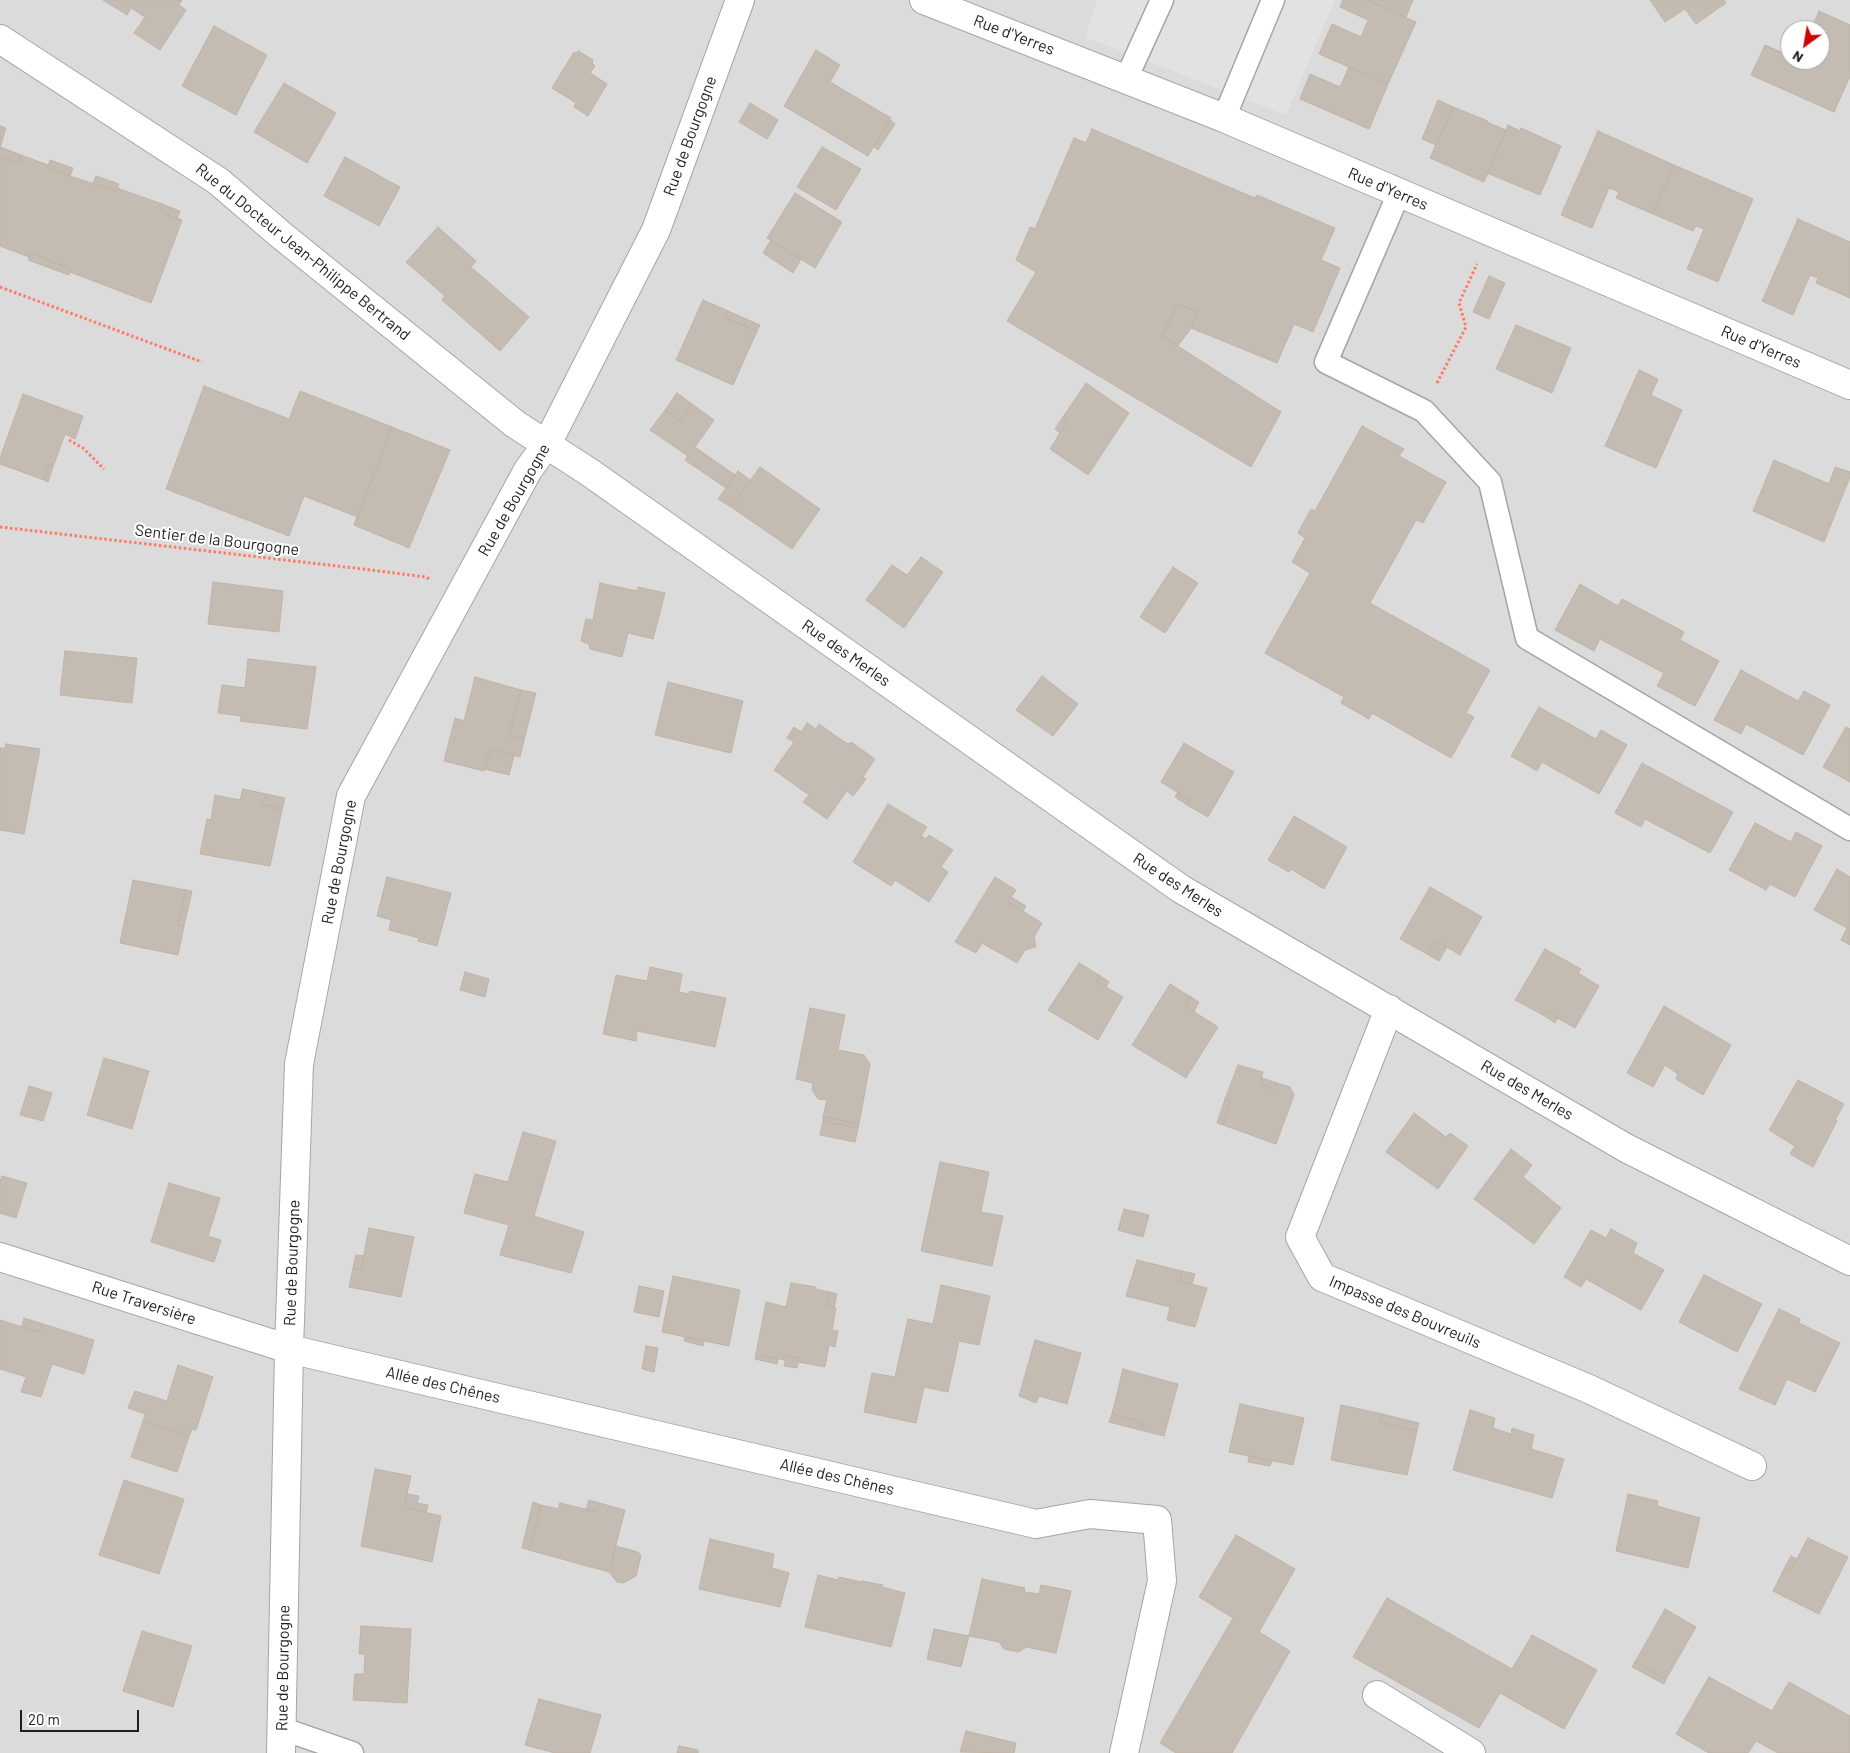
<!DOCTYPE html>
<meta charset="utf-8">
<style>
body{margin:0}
#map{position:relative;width:1850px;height:1753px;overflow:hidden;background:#efece4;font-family:Barlow,sans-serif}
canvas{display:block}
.north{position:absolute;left:1780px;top:20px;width:50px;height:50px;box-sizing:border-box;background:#fff;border:1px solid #a5a5a5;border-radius:50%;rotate:212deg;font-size:14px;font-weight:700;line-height:20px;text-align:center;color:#1e1e1e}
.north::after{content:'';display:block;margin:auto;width:18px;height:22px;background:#cc0700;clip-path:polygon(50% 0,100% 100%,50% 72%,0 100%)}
.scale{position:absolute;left:20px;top:1710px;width:119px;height:22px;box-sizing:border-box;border:2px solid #1e1e1e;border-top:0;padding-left:6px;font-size:15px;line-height:18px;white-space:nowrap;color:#1e1e1e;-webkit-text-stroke:4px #fff;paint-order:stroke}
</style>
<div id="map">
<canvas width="1850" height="1753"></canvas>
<div class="north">N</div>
<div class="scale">20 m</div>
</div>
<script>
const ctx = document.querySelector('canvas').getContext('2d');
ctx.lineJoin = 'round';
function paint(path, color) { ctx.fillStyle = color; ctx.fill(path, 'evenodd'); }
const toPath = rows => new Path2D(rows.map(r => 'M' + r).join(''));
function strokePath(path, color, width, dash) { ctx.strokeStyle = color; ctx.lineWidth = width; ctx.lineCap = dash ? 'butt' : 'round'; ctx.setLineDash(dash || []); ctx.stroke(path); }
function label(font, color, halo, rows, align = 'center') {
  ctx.font = font + ' Barlow,sans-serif'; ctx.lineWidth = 4; ctx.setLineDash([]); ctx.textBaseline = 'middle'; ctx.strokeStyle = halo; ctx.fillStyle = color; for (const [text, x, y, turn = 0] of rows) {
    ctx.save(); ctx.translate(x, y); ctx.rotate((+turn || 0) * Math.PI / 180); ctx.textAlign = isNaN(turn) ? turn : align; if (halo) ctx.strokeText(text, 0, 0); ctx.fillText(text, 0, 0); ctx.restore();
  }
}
paint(toPath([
 [0,0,1850,0,1850,1753,0,1753],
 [1790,30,1820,30,1820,60,1790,60]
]), '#dcdbdb');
paint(toPath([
 [1097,0,1335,0,1286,115,1085,37]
]), '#e2e2e2');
const building = toPath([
 [103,0,182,0,179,5,186,10,160,50,134,33,145,17,131,8,127,15,103,0],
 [1343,0,1367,0,1416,22,1388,84,1319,54,1332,24,1361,37,1368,20,1340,7,1343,0],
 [1367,0,1413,0,1406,17,1367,0],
 [1650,0,1724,0,1726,3,1696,24,1685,9,1665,22,1650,0],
 [1819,11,1850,25,1850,76,1834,112,1751,75,1765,45,1790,56,1790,60,1802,62,1803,60,1820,60,1820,30,1811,30,1819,11],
 [214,26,267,55,236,115,182,86,214,26],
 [816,50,840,65,830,82,891,118,868,156,784,106,816,50],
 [578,51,593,60,592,63,595,66,590,73,607,84,588,116,574,107,576,103,552,88,574,52,576,54,578,51],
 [1349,67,1388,84,1369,129,1300,99,1310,74,1340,87,1349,67],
 [284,83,336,113,307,163,254,132,284,83],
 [1438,100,1453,107,1436,145,1422,139,1438,100],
 [750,103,778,120,767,139,739,122,750,103],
 [1453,107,1488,121,1487,122,1506,130,1484,182,1430,158,1453,107],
 [890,120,895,124,878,150,874,147,890,120],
 [1508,125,1520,131,1521,128,1561,146,1540,195,1487,173,1508,125],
 [0,126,6,128,0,148,0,126],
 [1092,129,1255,198,1257,195,1335,228,1321,260,1340,268,1313,332,1294,324,1277,363,1191,328,1197,312,1178,304,1162,336,1281,412,1251,467,1007,321,1036,272,1016,260,1030,227,1035,229,1074,138,1086,143,1092,129],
 [1598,131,1674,165,1653,214,1616,198,1619,192,1609,188,1592,228,1561,215,1598,131],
 [0,147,21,155,19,163,0,156,0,147],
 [822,147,861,169,836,210,797,187,822,147],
 [21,155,48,165,47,168,70,176,116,191,117,188,162,204,160,212,182,220,151,303,70,272,71,269,31,253,29,257,0,246,0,156,19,163,21,155],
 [345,157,400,187,379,226,324,196,345,157],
 [50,160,73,168,70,176,47,168,50,160],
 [1674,165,1753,199,1718,282,1687,269,1704,229,1696,226,1693,231,1653,214,1674,165],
 [96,176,119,184,116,191,93,183,96,176],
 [795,193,842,222,815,268,767,238,795,193],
 [162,204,180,211,177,219,160,212,162,204],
 [1798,219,1850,242,1850,298,1816,283,1818,278,1810,275,1793,315,1762,301,1798,219],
 [438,227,476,261,471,267,529,317,500,351,442,300,445,296,406,262,438,227],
 [771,240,801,259,793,273,763,253,771,240],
 [31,253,71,269,69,275,28,260,31,253],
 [1489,276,1505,283,1489,319,1473,312,1489,276],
 [703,300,728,311,725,318,757,331,733,385,676,360,703,300],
 [1178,304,1197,312,1191,328,1178,346,1162,336,1178,304],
 [728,311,760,325,757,331,725,318,728,311],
 [1516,325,1571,348,1552,393,1496,369,1516,325],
 [1639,370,1658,379,1651,395,1682,410,1656,468,1605,446,1639,370],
 [1086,383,1129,413,1088,475,1050,449,1068,420,1063,417,1086,383],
 [204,386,289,419,300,391,392,427,358,517,304,496,289,536,166,489,204,386],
 [677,393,692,404,680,421,665,410,677,393],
 [23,394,83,416,75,439,65,434,53,467,49,465,44,480,0,464,0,458,23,394],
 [692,404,714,420,695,447,735,475,726,488,685,460,688,456,650,430,665,410,680,421,692,404],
 [1063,417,1068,420,1060,433,1055,429,1063,417],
 [1362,426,1404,449,1399,456,1446,482,1423,523,1416,520,1370,603,1490,670,1466,713,1474,717,1451,758,1372,713,1369,719,1341,703,1344,697,1265,653,1310,573,1292,562,1305,538,1298,533,1311,509,1315,511,1362,426],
 [392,427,450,450,409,548,354,525,392,427],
 [1774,460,1829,484,1835,467,1850,472,1850,477,1824,542,1753,511,1774,460],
 [49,465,53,467,48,482,44,480,49,465],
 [760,467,820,509,792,549,731,507,760,467],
 [738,471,750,480,731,507,718,499,738,471],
 [921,557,943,572,904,628,866,600,892,565,907,575,921,557],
 [1173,567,1198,583,1165,633,1140,617,1173,567],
 [213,582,283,591,279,632,208,624,213,582],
 [600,583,637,591,638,587,665,593,653,639,628,633,622,657,590,649,589,644,581,641,586,619,593,620,600,583],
 [1580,584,1618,606,1622,599,1684,632,1680,640,1719,661,1695,706,1657,686,1664,673,1600,639,1594,651,1555,630,1580,584],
 [65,651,137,658,132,703,60,695,65,651],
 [248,659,316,667,307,729,240,721,241,716,218,713,222,685,245,688,248,659],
 [1741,670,1798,701,1804,691,1830,705,1803,755,1746,724,1741,734,1714,720,1741,670],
 [1042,676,1078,704,1053,736,1016,710,1042,676],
 [475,677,521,690,509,736,524,740,520,757,490,749,484,771,444,761,455,718,464,721,475,677],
 [668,682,743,701,731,753,655,735,668,682],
 [521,690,536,693,524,740,509,736,521,690],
 [1539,707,1596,739,1601,730,1627,745,1599,794,1542,762,1537,771,1511,756,1539,707],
 [807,723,816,729,819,724,846,743,849,744,851,742,875,759,863,777,866,779,853,796,847,791,827,819,803,802,809,795,774,770,794,742,787,738,794,727,801,732,807,723],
 [1846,727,1850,729,1850,782,1823,767,1846,727],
 [1184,743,1234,772,1208,817,1187,805,1190,800,1161,782,1184,743],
 [6,744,40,749,24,834,0,830,0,748,5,748,6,744],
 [490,749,514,756,509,775,484,769,490,749],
 [1642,763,1733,812,1710,853,1645,819,1641,827,1615,813,1642,763],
 [243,789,266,794,263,804,282,810,270,866,200,854,207,819,211,820,215,795,240,800,243,789],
 [1178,792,1190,800,1187,805,1175,797,1178,792],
 [266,794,285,798,282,810,263,804,266,794],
 [888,804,927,827,921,836,926,839,929,835,953,850,941,867,948,872,929,902,895,880,891,886,853,862,888,804],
 [1294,816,1347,847,1324,889,1291,869,1289,872,1268,860,1294,816],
 [1755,823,1791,842,1796,832,1822,846,1795,897,1770,884,1766,890,1729,870,1755,823],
 [1837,869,1850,877,1850,945,1841,940,1847,928,1814,910,1837,869],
 [387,877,451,893,437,946,418,941,419,938,389,930,391,920,377,916,387,877],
 [995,877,1016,890,1008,902,1042,923,1034,937,1036,947,1025,950,1017,963,982,943,976,953,955,942,995,877],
 [133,880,186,890,178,925,184,926,178,955,120,943,133,880],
 [1430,887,1482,917,1460,955,1435,940,1427,954,1400,939,1430,887],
 [186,890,192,891,184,926,178,925,186,890],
 [1011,897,1026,906,1023,911,1008,902,1011,897],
 [1435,940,1447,947,1439,961,1427,954,1435,940],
 [1545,949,1581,969,1578,973,1599,986,1575,1028,1545,1011,1543,1015,1515,1000,1545,949],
 [1079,963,1099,975,1096,981,1123,997,1098,1040,1048,1010,1079,963],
 [650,967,682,974,679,992,689,994,690,991,726,998,715,1047,637,1031,636,1041,603,1034,616,975,647,981,650,967],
 [465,972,489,979,485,997,460,990,465,972],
 [1099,975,1109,982,1106,987,1096,981,1099,975],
 [1170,984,1191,997,1185,1006,1218,1027,1186,1078,1132,1045,1170,984],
 [1191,997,1199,1002,1194,1012,1185,1006,1191,997],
 [1664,1006,1731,1045,1703,1095,1676,1079,1678,1074,1665,1065,1653,1087,1627,1073,1664,1006],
 [810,1008,845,1015,838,1050,864,1055,870,1064,859,1124,823,1117,827,1100,818,1099,812,1090,813,1083,796,1079,810,1008],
 [1545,1011,1558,1018,1555,1023,1543,1015,1545,1011],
 [104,1058,149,1071,132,1129,87,1115,104,1058],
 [1238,1065,1263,1072,1260,1084,1274,1089,1277,1083,1290,1087,1294,1095,1276,1144,1223,1125,1231,1101,1225,1099,1238,1065],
 [1262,1078,1277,1083,1274,1089,1260,1084,1262,1078],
 [1798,1080,1844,1104,1835,1120,1837,1121,1813,1167,1790,1154,1795,1146,1769,1130,1798,1080],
 [29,1086,52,1093,43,1121,20,1115,29,1086],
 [1225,1099,1231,1101,1223,1125,1217,1123,1225,1099],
 [1414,1113,1446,1137,1450,1133,1468,1146,1438,1189,1386,1152,1414,1113],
 [823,1117,859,1124,858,1128,823,1121,823,1117],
 [823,1121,858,1128,855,1142,820,1135,823,1121],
 [523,1132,556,1141,534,1216,584,1232,571,1273,500,1255,509,1225,464,1213,475,1174,508,1182,523,1132],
 [1511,1149,1532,1165,1523,1177,1561,1208,1534,1244,1474,1199,1511,1149],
 [940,1162,989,1172,981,1212,1003,1216,992,1266,921,1251,940,1162],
 [2,1176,27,1183,16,1218,0,1213,0,1181,2,1176],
 [169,1183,220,1198,208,1236,221,1240,214,1262,151,1242,169,1183],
 [1124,1209,1149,1215,1143,1237,1118,1230,1124,1209],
 [369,1228,414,1237,401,1297,349,1287,353,1268,361,1270,369,1228],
 [1611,1229,1637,1243,1633,1253,1664,1270,1641,1310,1586,1279,1581,1287,1564,1277,1591,1230,1606,1238,1611,1229],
 [356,1255,364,1256,361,1270,353,1268,356,1255],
 [1137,1260,1182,1271,1180,1281,1207,1288,1195,1327,1167,1320,1170,1307,1126,1296,1137,1260],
 [1182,1271,1195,1274,1192,1284,1180,1281,1182,1271],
 [1704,1275,1762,1304,1737,1352,1679,1322,1704,1275],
 [673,1276,740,1290,729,1346,662,1332,673,1276],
 [791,1283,816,1287,816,1289,829,1292,826,1306,836,1308,832,1330,838,1331,835,1347,829,1345,825,1367,798,1362,799,1358,786,1355,785,1360,756,1354,766,1302,786,1307,791,1283],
 [941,1285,990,1296,979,1345,959,1341,948,1392,924,1387,916,1423,864,1412,872,1373,895,1377,908,1319,933,1324,941,1285],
 [639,1286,664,1291,659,1317,634,1312,639,1286],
 [829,1292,837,1294,834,1307,826,1306,829,1292],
 [1779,1309,1800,1319,1799,1323,1840,1343,1815,1392,1787,1379,1775,1405,1739,1389,1779,1309],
 [24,1318,43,1324,39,1332,22,1326,24,1318],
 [0,1320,39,1332,43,1324,94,1340,84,1374,52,1364,41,1397,21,1392,26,1377,0,1369,0,1320],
 [685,1337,704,1341,703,1346,684,1341,685,1337],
 [1035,1340,1081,1353,1067,1404,1039,1396,1036,1403,1019,1396,1035,1340],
 [646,1346,658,1348,654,1372,642,1369,646,1346],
 [756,1354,778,1359,777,1364,755,1359,756,1354],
 [786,1355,799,1358,797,1368,784,1366,786,1355],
 [178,1365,213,1377,196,1430,192,1429,189,1436,143,1421,145,1414,128,1408,135,1391,167,1401,178,1365],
 [1123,1369,1178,1384,1164,1436,1140,1430,1143,1422,1112,1414,1123,1369],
 [1240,1404,1304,1418,1293,1465,1229,1452,1240,1404],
 [1341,1405,1382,1414,1380,1422,1417,1431,1407,1475,1331,1460,1341,1405],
 [1470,1410,1495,1418,1493,1428,1511,1434,1512,1428,1534,1435,1531,1449,1564,1459,1552,1498,1453,1470,1470,1410],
 [1112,1414,1143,1422,1140,1430,1109,1422,1112,1414],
 [1382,1414,1419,1423,1417,1431,1380,1422,1382,1414],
 [143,1421,189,1436,177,1472,131,1457,143,1421],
 [1249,1456,1272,1461,1270,1466,1248,1462,1249,1456],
 [375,1469,411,1476,404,1507,441,1516,432,1562,361,1546,375,1469],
 [124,1480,184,1499,159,1574,99,1555,124,1480],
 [407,1494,419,1496,417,1503,428,1505,426,1512,404,1507,407,1494],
 [1628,1494,1658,1501,1657,1506,1700,1518,1688,1568,1616,1551,1628,1494],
 [589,1500,599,1503,597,1512,586,1510,589,1500],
 [533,1502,541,1505,529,1550,522,1548,533,1502],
 [560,1503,597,1512,599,1503,625,1510,609,1572,529,1550,541,1505,558,1509,560,1503],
 [1236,1535,1295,1569,1259,1632,1290,1651,1232,1753,1176,1753,1160,1743,1233,1618,1199,1597,1236,1535],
 [1808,1538,1848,1557,1819,1614,1773,1591,1784,1569,1790,1572,1808,1538],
 [710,1539,774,1554,772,1568,789,1573,780,1607,699,1589,710,1539],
 [616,1546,638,1552,641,1556,636,1576,623,1583,617,1582,609,1572,616,1546],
 [1791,1556,1797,1559,1790,1572,1784,1569,1791,1556],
 [818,1575,838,1580,839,1577,861,1582,862,1581,883,1585,882,1587,905,1593,891,1647,805,1627,818,1575],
 [982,1579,1025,1588,1024,1592,1039,1594,1041,1585,1071,1591,1056,1653,1026,1647,1019,1652,1004,1649,999,1642,969,1636,982,1579],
 [1387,1598,1512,1669,1532,1635,1597,1670,1564,1729,1500,1693,1479,1728,1353,1657,1387,1598],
 [1665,1609,1696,1627,1666,1679,1635,1662,1665,1609],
 [361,1626,411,1629,407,1703,353,1700,355,1674,364,1674,365,1654,359,1654,361,1626],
 [934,1629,969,1636,961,1667,927,1659,934,1629],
 [142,1631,192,1646,173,1707,123,1691,142,1631],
 [1635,1662,1666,1679,1664,1684,1632,1667,1635,1662],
 [1709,1677,1772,1711,1789,1682,1850,1716,1850,1753,1778,1753,1756,1741,1748,1753,1709,1753,1676,1734,1709,1677],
 [539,1699,601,1715,590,1753,555,1753,525,1745,539,1699],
 [966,1731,1016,1743,1014,1753,960,1752,966,1731],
 [679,1746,698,1750,698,1753,677,1753,679,1746]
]);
paint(building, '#c4bcb3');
strokePath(building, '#c2b3a5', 1);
const lane = toPath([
 [1126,79,1162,0],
 [1224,118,1273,0],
 [1399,193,1326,362,1424,411,1490,482,1527,638,1850,829],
 [283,1729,352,1753]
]);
const street = toPath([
 [924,0,1224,118,1850,385],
 [0,39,218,181,281,235,515,424,589,472,1181,889,1626,1148,1850,1261],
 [1389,1009,1300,1237,1322,1277,1589,1389,1752,1466],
 [0,1257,289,1349,1036,1524,1090,1514,1157,1520,1162,1581,1124,1753],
 [1377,1695,1471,1753],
 [281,1753,289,1349,299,1064,351,796,528,470,547,444,656,230,740,0]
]);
strokePath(lane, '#a5a5a5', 25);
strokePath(street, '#a5a5a5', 30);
strokePath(toPath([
 [0,287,202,362],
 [1437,383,1466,327,1459,303,1477,264],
 [69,440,83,448,104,469],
 [0,527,363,569,426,577,429,579]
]), '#ff7a65', 3, [2.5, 2.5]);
strokePath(lane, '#fff', 22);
strokePath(street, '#fff', 28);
label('16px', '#1e1e1e', '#fff', [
 ["Rue d'Yerres",1014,35,21],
 ["Rue de Bourgogne",690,136,-70],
 ["Rue d'Yerres",1388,189,23],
 ["Rue du Docteur Jean-Philippe Bertrand",303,252,39],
 ["Rue d'Yerres",1761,347,23],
 ["Rue de Bourgogne",514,500,-60],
 ["Sentier de la Bourgogne",217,540,7],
 ["Rue des Merles",846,653,35],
 ["Rue de Bourgogne",339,862,-79],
 ["Rue des Merles",1178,885,33],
 ["Rue des Merles",1527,1090,30],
 ["Rue de Bourgogne",292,1263,-88],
 ["Rue Traversière",144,1303,18],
 ["Impasse des Bouvreuils",1405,1312,23],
 ["Allée des Chênes",443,1385,13],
 ["Allée des Chênes",837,1477,13],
 ["Rue de Bourgogne",283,1668,-89]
]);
</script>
